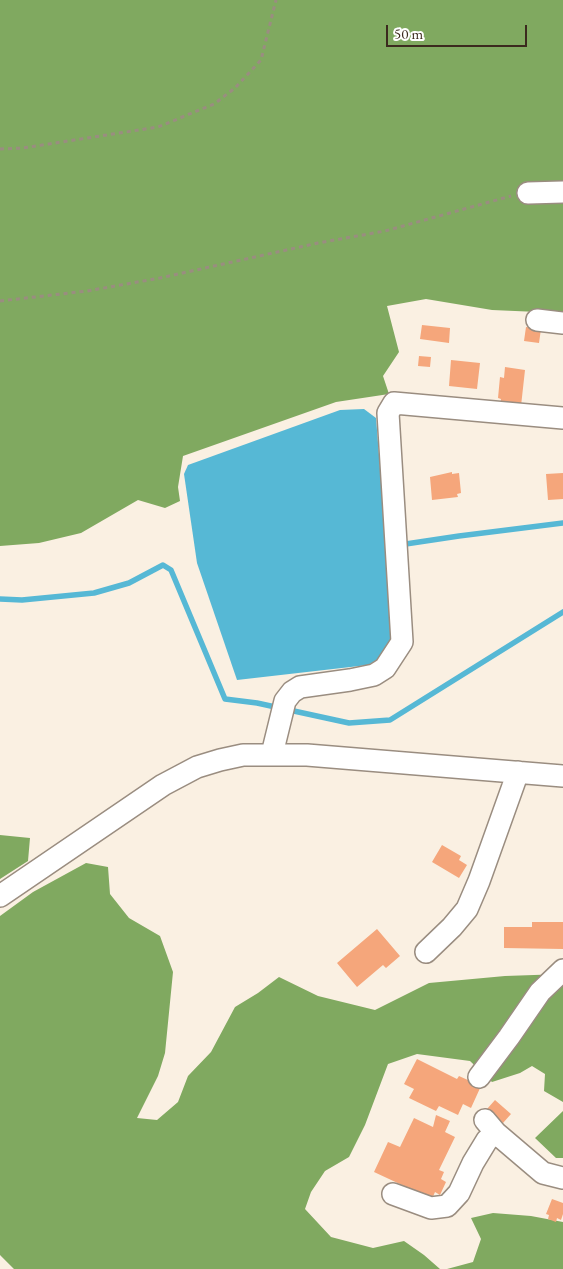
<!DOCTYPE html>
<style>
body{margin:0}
#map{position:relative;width:563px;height:1269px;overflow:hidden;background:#faf0e2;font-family:"EB Garamond",serif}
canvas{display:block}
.scale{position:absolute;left:386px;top:25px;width:141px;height:22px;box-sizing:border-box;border:2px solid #3b2a1e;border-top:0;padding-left:6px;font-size:15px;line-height:18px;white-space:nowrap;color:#3b2a1e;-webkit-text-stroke:4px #fff;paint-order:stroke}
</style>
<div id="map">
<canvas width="563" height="1269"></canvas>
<div class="scale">50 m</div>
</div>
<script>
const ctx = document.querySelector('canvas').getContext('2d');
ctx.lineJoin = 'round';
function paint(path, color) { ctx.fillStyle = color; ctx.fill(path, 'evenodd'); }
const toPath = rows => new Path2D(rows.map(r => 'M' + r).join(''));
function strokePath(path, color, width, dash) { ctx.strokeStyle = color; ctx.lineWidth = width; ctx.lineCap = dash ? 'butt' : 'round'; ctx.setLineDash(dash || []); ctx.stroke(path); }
paint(toPath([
 [0,0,563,0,563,316,538,312,492,310,426,299,387,306,399,352,383,376,389,394,336,402,183,456,178,487,180,501,165,508,138,500,81,533,39,543,0,546],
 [0,835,30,838,28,861,0,879],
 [86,863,108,867,110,894,129,918,160,936,173,972,165,1053,158,1076,137,1118,157,1120,178,1102,188,1076,211,1052,235,1007,258,993,279,977,318,996,375,1010,429,983,505,976,563,974,563,1102,544,1091,545,1074,532,1066,520,1073,492,1082,470,1061,417,1054,388,1064,365,1125,349,1157,325,1171,311,1192,305,1209,331,1237,373,1248,404,1241,424,1255,440,1269,14,1269,0,1255,0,916,33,892],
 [563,1111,563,1158,556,1158,535,1138],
 [493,1213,531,1216,563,1222,563,1269,447,1269,473,1262,481,1239,471,1218]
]), '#80a960');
paint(toPath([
 [364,409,376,418,393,628,390,648,380,658,368,665,237,680,197,563,184,474,188,465,340,410]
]), '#56b8d5');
strokePath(toPath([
 [399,545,459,536,563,523],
 [0,599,22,600,94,593,129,583,163,565,171,570,225,699,257,703,349,723,390,720,563,612]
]), '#56b8d5', 5.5);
paint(toPath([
 [422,325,450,328,449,343,420,339],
 [526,327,541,329,539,343,524,341],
 [419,356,431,357,430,367,418,366],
 [451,360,480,363,477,389,449,386],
 [505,367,525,370,521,406,500,404,501,399,498,398,500,377,504,378],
 [452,472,452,474,459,473,461,493,457,494,458,497,432,500,430,477],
 [563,473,563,499,548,500,546,474],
 [442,845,461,856,459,860,467,865,459,878,432,862],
 [532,922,563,922,563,949,504,948,504,927,532,927],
 [377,929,400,956,386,968,383,965,357,987,337,963],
 [417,1059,457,1079,459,1076,481,1086,471,1108,463,1104,458,1115,439,1106,436,1111,409,1098,414,1089,404,1084],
 [495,1100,511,1114,503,1123,487,1109],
 [436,1115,450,1121,445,1132,455,1137,439,1170,444,1172,441,1179,446,1182,440,1195,435,1192,432,1199,374,1172,388,1142,400,1147,414,1118,433,1127],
 [552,1199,563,1203,563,1214,561,1220,557,1218,556,1222,548,1219,549,1215,546,1214]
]), '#f5a67b');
const minor = toPath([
 [528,193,563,192],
 [537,320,563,323],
 [272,754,285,701,292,692,300,687,350,680,374,675,385,668,402,642,388,413,394,403,563,418],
 [0,896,163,785,197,767,220,760,243,755,307,755,563,776],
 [426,952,452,927,467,909,479,881,518,772],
 [479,1077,509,1037,540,992,563,970],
 [485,1120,496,1133,543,1173,563,1178],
 [393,1194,431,1208,447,1206,459,1193,473,1163,487,1140,496,1133]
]);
strokePath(minor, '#9a8d80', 24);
strokePath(toPath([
 [0,149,23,148,158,127,214,104,235,88,261,60,276,0],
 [0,301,87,291,160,278,318,243,385,231,511,196]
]), '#9a8d80', 3, [4, 4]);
strokePath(minor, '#fff', 21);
</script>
